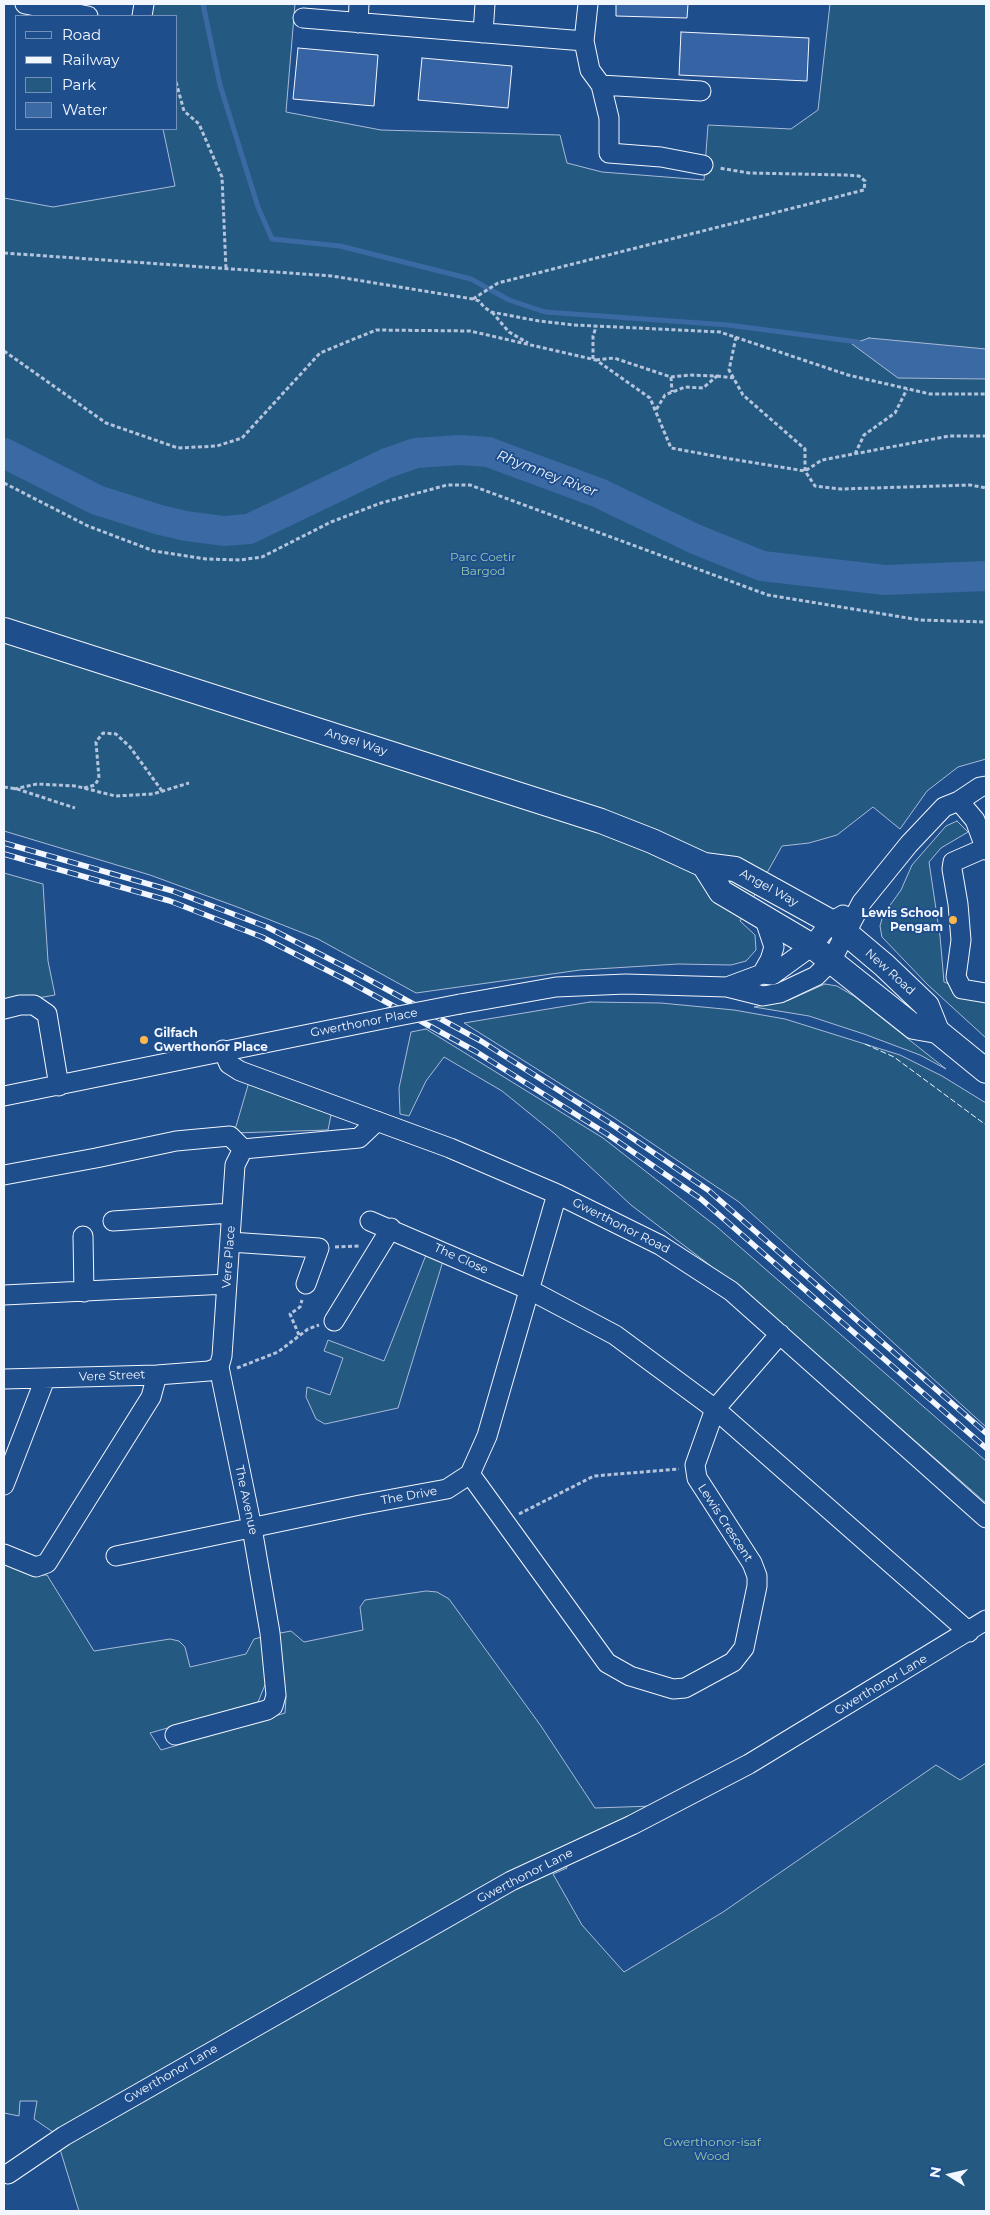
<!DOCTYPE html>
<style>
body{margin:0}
#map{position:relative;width:990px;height:2215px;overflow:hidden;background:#1f4e8c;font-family:Montserrat,sans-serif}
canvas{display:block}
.frame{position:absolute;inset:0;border:5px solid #f2f6ff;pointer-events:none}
.legend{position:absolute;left:15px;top:15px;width:162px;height:115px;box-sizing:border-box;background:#1f4e8c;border:1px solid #7391ba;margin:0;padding:6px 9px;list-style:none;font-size:15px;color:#f2f6ff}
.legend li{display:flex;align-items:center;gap:10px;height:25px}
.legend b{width:25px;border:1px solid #7391ba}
.north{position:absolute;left:925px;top:2150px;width:50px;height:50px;-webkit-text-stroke:4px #1f4e8c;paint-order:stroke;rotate:280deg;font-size:14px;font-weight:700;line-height:20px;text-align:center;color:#f2f6ff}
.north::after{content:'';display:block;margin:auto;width:18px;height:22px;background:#f2f6ff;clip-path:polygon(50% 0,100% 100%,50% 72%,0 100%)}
</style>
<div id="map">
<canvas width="990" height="2215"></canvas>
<div class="frame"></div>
<ul class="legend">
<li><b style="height:6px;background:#1f4e8c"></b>Road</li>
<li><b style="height:6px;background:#f2f6ff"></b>Railway</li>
<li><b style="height:14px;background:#245a82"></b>Park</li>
<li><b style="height:14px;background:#3b69a3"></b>Water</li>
</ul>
<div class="north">N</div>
</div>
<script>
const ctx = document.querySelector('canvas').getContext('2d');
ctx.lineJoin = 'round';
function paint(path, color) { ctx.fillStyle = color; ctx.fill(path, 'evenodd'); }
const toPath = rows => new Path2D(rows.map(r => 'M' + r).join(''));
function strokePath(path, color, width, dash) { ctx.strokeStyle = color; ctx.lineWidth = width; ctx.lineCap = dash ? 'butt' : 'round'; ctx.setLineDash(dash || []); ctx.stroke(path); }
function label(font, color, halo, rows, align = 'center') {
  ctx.font = font + ' Montserrat,sans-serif'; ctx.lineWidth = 4; ctx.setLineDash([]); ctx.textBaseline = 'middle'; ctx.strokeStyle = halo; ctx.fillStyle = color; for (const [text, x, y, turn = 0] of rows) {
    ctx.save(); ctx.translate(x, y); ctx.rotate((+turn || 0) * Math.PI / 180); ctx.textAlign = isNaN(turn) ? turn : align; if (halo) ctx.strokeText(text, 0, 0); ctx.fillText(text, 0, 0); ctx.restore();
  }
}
const green = toPath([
 [153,4,295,4,286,112,381,130,560,135,567,163,602,172,704,180,708,125,791,129,818,110,830,4,986,4,986,759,958,767,927,791,900,829,873,807,837,835,809,843,782,846,740,921,755,935,756,950,746,961,731,965,678,964,580,970,416,993,318,939,240,908,150,875,4,831,4,198,53,207,175,186,163,129,176,129,176,16,151,16,153,4],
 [957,821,968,832,941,848,929,862,940,936,944,982,986,998,986,1038,928,985,882,937,880,926,883,915,901,890,912,865,946,826,957,821],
 [4,873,43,884,48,961,55,995,4,1004,4,873],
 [825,984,837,986,854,996,946,1069,920,1055,864,1034,809,1016,754,1007,789,1000,825,984],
 [590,1002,661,1003,734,1010,785,1019,900,1055,942,1076,986,1103,986,1427,739,1202,613,1117,464,1023,590,1002],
 [426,1029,603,1138,717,1227,986,1461,986,1503,818,1356,707,1263,631,1205,555,1134,502,1091,444,1057,426,1081,409,1116,400,1114,399,1088,411,1032,426,1029],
 [249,1082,332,1110,328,1130,234,1133,249,1082],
 [426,1255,443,1261,398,1408,325,1424,316,1419,306,1397,307,1387,330,1395,343,1358,324,1351,328,1340,384,1361,426,1255],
 [4,1563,32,1575,47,1575,94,1651,170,1639,179,1641,185,1647,190,1667,246,1654,254,1639,262,1637,267,1680,258,1702,150,1733,161,1750,285,1713,286,1697,275,1634,291,1631,304,1642,363,1630,360,1607,365,1600,426,1591,437,1592,449,1599,541,1726,595,1808,652,1806,561,1850,567,1868,553,1874,582,1925,624,1972,723,1912,936,1765,960,1780,986,1763,986,2211,79,2211,59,2146,53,2132,34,2119,37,2101,20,2101,19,2116,4,2113,4,1563]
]);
paint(green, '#245a82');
strokePath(green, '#a8bbd7', 1);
const water = toPath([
 [869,338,986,349,986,379,898,378,852,344,869,338]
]);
paint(water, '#3b69a3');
strokePath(water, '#a8bbd7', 1);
strokePath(toPath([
 [203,4,220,85,258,207,272,239,340,246,471,279,509,300,545,312,728,325,858,342]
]), '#3b69a3', 5);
strokePath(toPath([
 [4,453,97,500,160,520,186,526,224,531,249,529,387,463,416,453,460,450,488,452,599,493,695,539,762,566,885,580,986,576]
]), '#3b69a3', 30);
const building = toPath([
 [616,4,688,4,687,18,616,16,616,4],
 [681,32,809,38,807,81,679,75,681,32],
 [298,48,378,55,374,106,293,99,298,48],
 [422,58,512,66,508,108,418,100,422,58]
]);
paint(building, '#3563a3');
strokePath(building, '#f2f6ff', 1);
const minor = toPath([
 [25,4,88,16],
 [588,4,584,41,590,70,601,85,701,91],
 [142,16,144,4],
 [303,18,584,41],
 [358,23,359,4],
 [483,33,485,4],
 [601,85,609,118,609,153,661,157,703,165],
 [959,801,975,820,986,850],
 [985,848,953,862,952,869,958,904,961,940,956,977,962,989,986,993],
 [762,974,770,960,774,947,764,917],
 [727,987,762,974,772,975,812,946,831,922,843,915],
 [460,1004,556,987,626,984,727,987,763,996,780,993,816,976,831,961,862,902,909,844,944,807,959,801,980,787,986,786],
 [4,1009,20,1005,34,1005,47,1014,59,1086],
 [223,1050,229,1064,240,1071,450,1148,557,1194,660,1245,731,1291,986,1518],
 [4,1096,388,1018],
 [243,1149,359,1138,377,1121],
 [4,1175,96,1158,176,1141,230,1136,243,1149],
 [113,1221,231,1213],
 [370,1221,530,1290,615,1335,715,1409,969,1632],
 [83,1236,84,1292],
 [230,1242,319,1248,306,1284],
 [4,1295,227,1284],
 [334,1321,391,1228],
 [4,1379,157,1375,209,1371,219,1367],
 [470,1474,607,1663,630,1676,673,1689,685,1688,733,1662,744,1648,757,1586,757,1576,752,1563,697,1478,695,1465,715,1409,780,1334],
 [4,1485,45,1379],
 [4,1554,36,1567,47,1563,151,1397,157,1375],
 [116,1556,360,1505,447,1489,470,1474,487,1436,557,1194],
 [175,1735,267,1710,273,1706,276,1695,270,1633,252,1528,219,1367,222,1356,235,1165,243,1149],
 [8,2174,64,2136,511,1881,632,1825,749,1764,986,1620]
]);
const major = toPath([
 [4,630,601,821,652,841,704,865,735,869,831,922,846,933,884,965,927,1006,937,1031],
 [704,865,721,892,812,946,914,1027,937,1031,986,1071]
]);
strokePath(minor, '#f2f6ff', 21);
strokePath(major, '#f2f6ff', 26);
strokePath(toPath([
 [176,82,184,111,199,124,222,177,226,269],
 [4,253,332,276,473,299,479,301,484,307,491,312,539,321,574,325,720,332,848,375,930,394,986,394],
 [473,299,498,283,864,190,865,181,859,176,846,175,749,173,719,168],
 [492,312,509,332,528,343],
 [736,337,729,370,743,395,805,449,805,471,815,486,841,489,970,485,986,488],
 [4,351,106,423,178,448,217,446,242,438,320,353,376,330,470,331,596,360,650,398,671,448,731,459,805,471,822,460,949,436,986,436],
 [593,359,593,336,596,327],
 [596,360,614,358,671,377,690,375,717,376,703,388,685,387,665,395,656,410],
 [717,376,735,378],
 [671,377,672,392],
 [855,454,864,435,895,413,907,389],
 [4,483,88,526,154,551,206,559,240,560,262,557,331,522,381,503,447,485,470,485,768,595,920,620,986,622],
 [4,787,17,789,75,808],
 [84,788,95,785,99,778,96,742,103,733,116,734,130,747,162,791],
 [14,789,37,784,76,786,115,796,153,794,189,783],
 [335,1247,361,1246],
 [299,1335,290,1314,300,1307,302,1300],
 [237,1368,278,1352,308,1329,319,1325],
 [519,1514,594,1476,679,1469]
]), '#b3c4dc', 3, [4, 2.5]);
strokePath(minor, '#1f4e8c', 19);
strokePath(major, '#1f4e8c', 24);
const rail = toPath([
 [4,843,173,891,267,927,353,971,481,1041,613,1125,708,1190,986,1433],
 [4,854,170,901,262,937,348,981,475,1051,607,1134,701,1199,986,1448]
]);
strokePath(rail, '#f2f6ff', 5.5);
strokePath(rail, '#1f4e8c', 4, [11]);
const minorBridge = toPath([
 [388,1018,460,1004]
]);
strokePath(minorBridge, '#f2f6ff', 21, []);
strokePath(minorBridge, '#1f4e8c', 19);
strokePath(toPath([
 [865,1044,894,1057,986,1125]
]), '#f2f6ff', 1, [6, 2.5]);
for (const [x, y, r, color] of [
 [953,920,5,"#ffb74d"],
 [144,1040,5,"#ffb74d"]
]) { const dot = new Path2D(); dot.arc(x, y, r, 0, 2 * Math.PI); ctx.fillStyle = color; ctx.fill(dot); strokePath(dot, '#1f4e8c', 2); }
label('12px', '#97c8a6', '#1f4e8c', [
 ["Parc Coetir",483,557],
 ["Bargod",483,571],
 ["Gwerthonor-isaf",712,2142],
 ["Wood",712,2156]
]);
label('12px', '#f2f6ff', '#1f4e8c', [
 ["Angel Way",356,742,18],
 ["Angel Way",769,888,29],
 ["New Road",890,972,42],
 ["Gwerthonor Place",364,1023,-11],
 ["Gwerthonor Road",621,1226,27],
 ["Vere Place",229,1257,-86],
 ["The Close",461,1259,24],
 ["Vere Street",112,1376,-2],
 ["The Drive",409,1496,-10],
 ["The Avenue",246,1500,78],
 ["Lewis Crescent",725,1523,57],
 ["Gwerthonor Lane",881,1685,-31],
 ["Gwerthonor Lane",525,1876,-27],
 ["Gwerthonor Lane",171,2074,-30]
]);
label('bold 12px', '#f2f6ff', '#1f4e8c', [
 ["Lewis School",943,913],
 ["Pengam",943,927],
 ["Gilfach",154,1033,"left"],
 ["Gwerthonor Place",154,1047,"left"]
], 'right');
label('italic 14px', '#f2f6ff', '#1f4e8c', [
 ["Rhymney River",547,474,21]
]);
</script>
